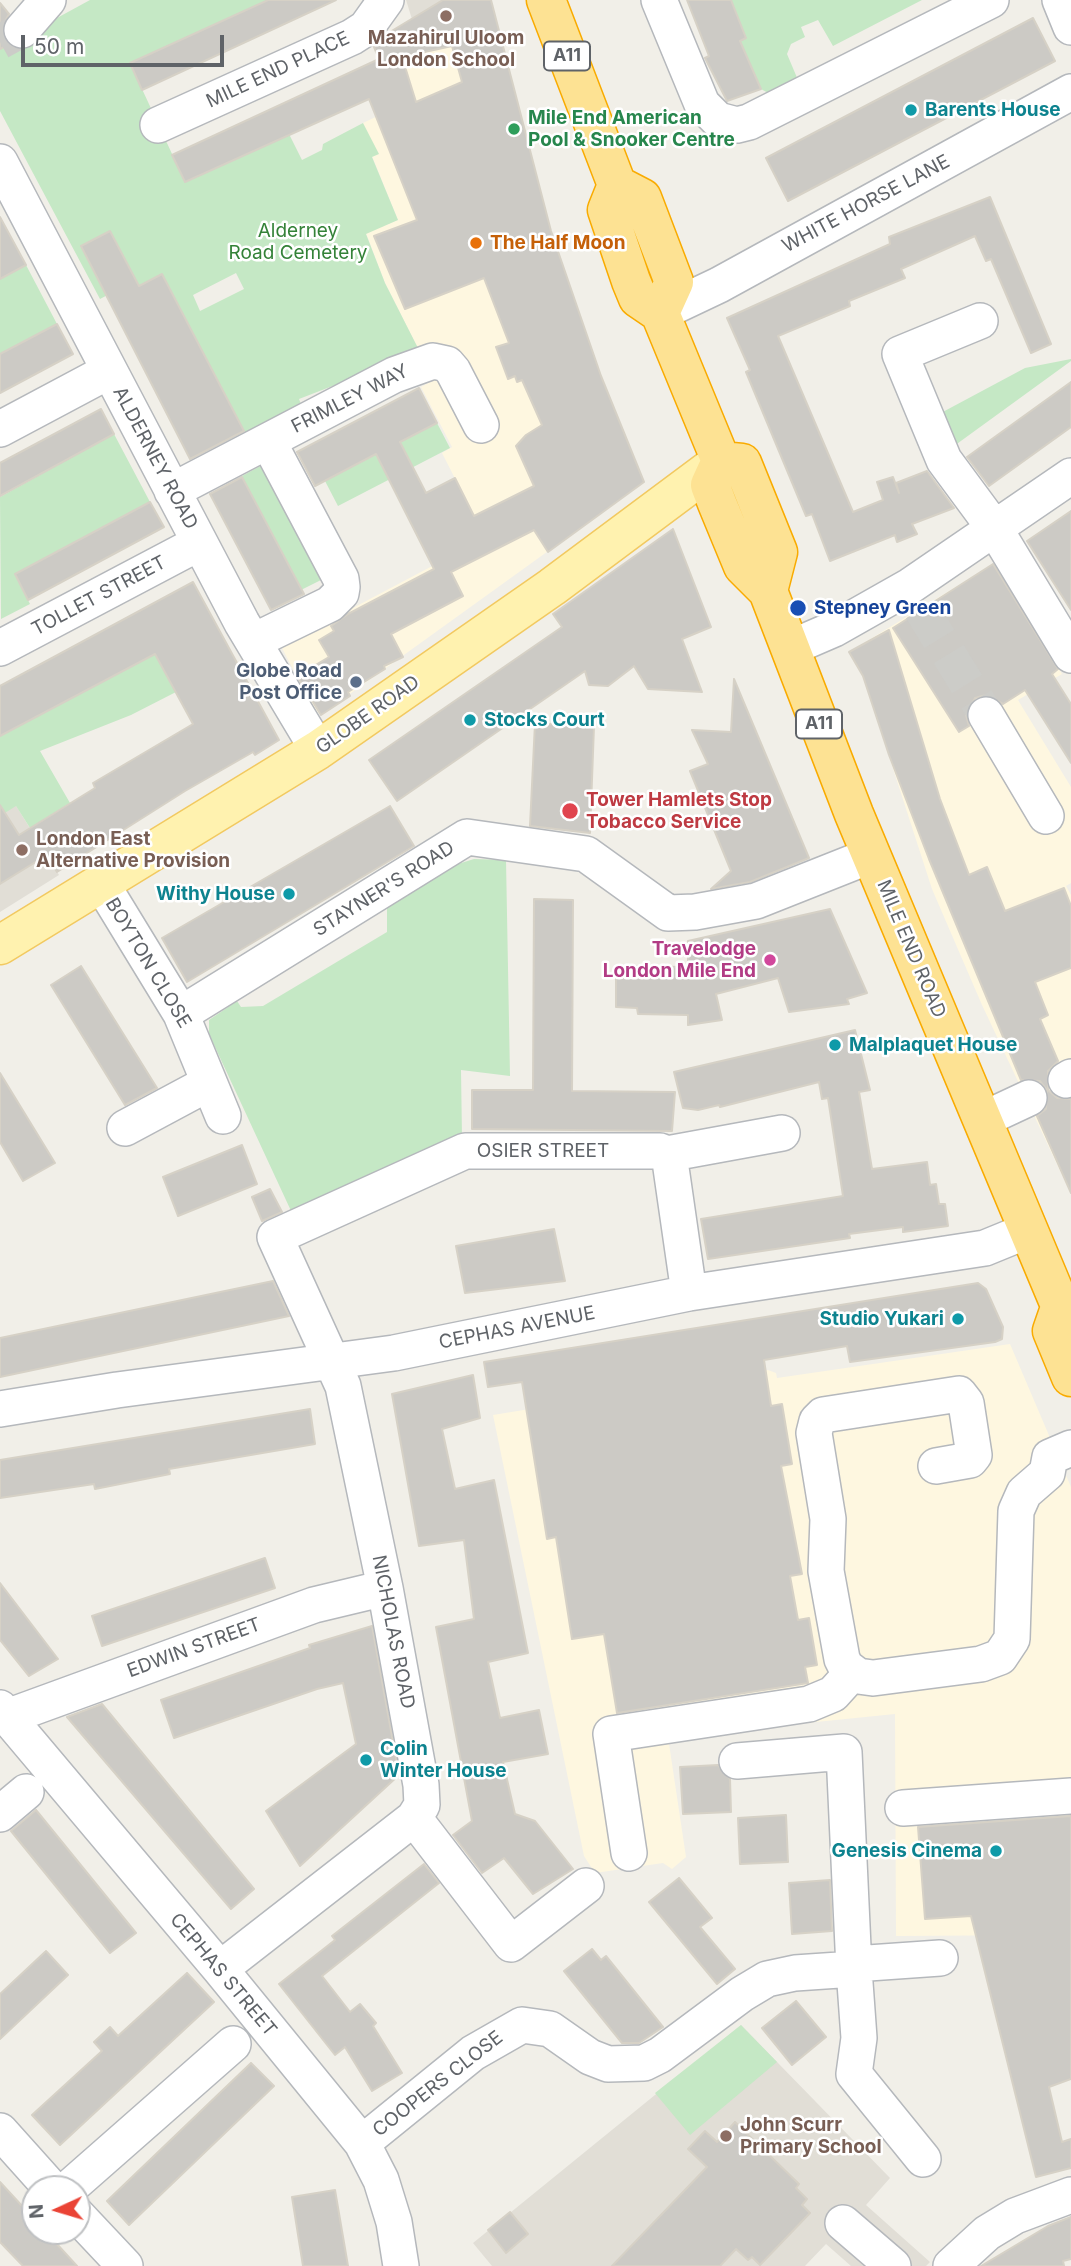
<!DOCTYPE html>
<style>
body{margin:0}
#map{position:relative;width:1071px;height:2266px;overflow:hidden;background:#f1efe8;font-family:Inter,sans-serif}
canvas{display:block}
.north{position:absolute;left:21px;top:2175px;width:70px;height:70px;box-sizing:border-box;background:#fff;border:2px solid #bfc1c3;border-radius:50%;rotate:266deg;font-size:19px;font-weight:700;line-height:28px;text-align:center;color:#5f6368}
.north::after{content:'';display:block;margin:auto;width:24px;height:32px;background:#ea4335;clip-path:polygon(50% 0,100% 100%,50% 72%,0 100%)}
.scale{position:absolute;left:21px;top:35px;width:203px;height:32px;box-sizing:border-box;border:4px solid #5f6368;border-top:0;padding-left:9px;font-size:21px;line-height:24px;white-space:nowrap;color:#5f6368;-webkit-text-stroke:5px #fff;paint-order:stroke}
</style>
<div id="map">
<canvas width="1071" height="2266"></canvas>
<div class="north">N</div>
<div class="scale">50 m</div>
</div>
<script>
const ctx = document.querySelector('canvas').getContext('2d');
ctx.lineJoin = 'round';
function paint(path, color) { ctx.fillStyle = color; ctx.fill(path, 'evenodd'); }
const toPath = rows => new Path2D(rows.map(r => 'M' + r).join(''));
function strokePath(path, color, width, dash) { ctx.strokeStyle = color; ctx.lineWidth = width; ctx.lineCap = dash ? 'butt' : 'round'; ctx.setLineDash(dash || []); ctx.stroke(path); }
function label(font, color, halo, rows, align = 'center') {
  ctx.font = font + ' Inter,sans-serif'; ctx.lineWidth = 5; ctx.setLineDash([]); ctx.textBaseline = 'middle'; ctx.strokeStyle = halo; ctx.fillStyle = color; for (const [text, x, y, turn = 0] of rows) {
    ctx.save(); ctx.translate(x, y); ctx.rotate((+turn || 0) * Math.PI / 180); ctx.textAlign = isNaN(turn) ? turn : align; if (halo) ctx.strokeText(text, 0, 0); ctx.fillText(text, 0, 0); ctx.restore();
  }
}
paint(toPath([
 [406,0,491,0,551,231,601,375,644,482,322,714,315,712,281,646,453,555,492,551,442,453,452,447,421,387,434,380,385,283,366,233,398,220,372,156,378,154,363,123,415,98,402,57,425,52],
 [995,563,1062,674,1018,700,1071,787,1071,883,1066,886,1071,895,1071,1194,982,1005,932,889,863,676,849,652],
 [1010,1344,1071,1487,1071,2039,1056,1935,896,1936,895,1714,668,1737,686,1857,672,1869,663,1863,595,1873,584,1856,493,1415,768,1370,776,1373,777,1378]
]), '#fef7e0');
paint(toPath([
 [406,0,491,0,494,13,416,32],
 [0,780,59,875,0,912],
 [741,2025,890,2178,866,2205,930,2262,926,2266,851,2266,826,2244,805,2266,492,2266,473,2243]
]), '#e1ded6');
paint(toPath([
 [90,0,268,0,130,63,185,182,289,134,302,160,322,150,323,144,363,123,379,154,372,157,398,220,366,234,385,283,420,352,299,399,302,407,225,450,222,445,245,432,232,409,204,411,227,399,215,375,192,387,209,365,197,341,174,353,192,331,179,308,152,310,174,297,162,274,139,286,136,280,100,299,0,111,0,49],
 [236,273,244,289,200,311,193,295],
 [731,0,922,0,833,46,818,20,801,27,805,37,791,44,787,54,798,80,770,94,761,89,740,41,746,38],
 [26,265,57,324,0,355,0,279],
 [1071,359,1071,361,954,446,939,414,1025,368],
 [437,423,450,448,338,506,325,481],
 [114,434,150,502,15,574,30,604,1,619,0,497],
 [264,464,323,579,301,590,242,476],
 [214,623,176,692,131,715,40,751,70,803,30,828,16,806,0,816,0,736],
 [474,859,506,860,510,1076,461,1070,462,1138,292,1213,209,1034,209,1020,237,1001,241,1007,263,1006,387,932,387,908,458,864],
 [741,2025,777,2062,690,2135,655,2093]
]), '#c5e8c5');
const building = toPath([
 [268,0,336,0,142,90,130,63,268,0],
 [443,0,491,0,551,231,601,376,644,482,548,552,534,530,451,572,463,596,391,634,403,657,384,666,385,669,348,692,350,696,321,715,297,676,329,657,319,640,334,631,331,626,348,614,434,569,376,454,315,486,297,452,419,388,437,423,400,442,426,493,455,478,474,516,534,486,516,446,526,435,542,425,522,380,517,382,515,376,508,379,496,347,509,343,484,278,405,309,374,236,417,220,369,99,185,182,172,155,379,59,374,47,385,35,443,0],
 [452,46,462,82,416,102,402,57,452,46],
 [687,0,731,0,746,38,740,41,761,89,727,101,705,58,709,56,687,0],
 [0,3,9,14,2,27,8,45,0,49,0,3],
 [1033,18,1055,61,788,201,766,158,1033,18],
 [990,197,1051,344,1031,353,991,259,986,261,975,236,901,269,905,278,849,301,850,306,778,336,853,512,883,500,877,482,893,477,899,493,896,483,927,471,954,508,912,524,917,534,897,542,895,535,830,561,812,514,806,516,746,372,750,370,727,318,890,244,889,237,990,197],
 [0,217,26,265,0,279,0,217],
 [110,231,139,286,162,274,244,431,190,459,81,246,110,231],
 [57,324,73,354,0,393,0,354,57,324],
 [1071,382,1071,427,989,486,967,457,1071,382],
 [101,409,114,434,0,496,0,463,101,409],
 [242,477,304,594,271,610,210,494,242,477],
 [150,502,164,527,28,600,15,574,150,502],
 [1071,511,1071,610,1027,541,1071,511],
 [673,529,711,627,682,639,702,692,648,689,634,666,608,686,589,685,585,671,397,801,369,760,562,627,553,614,673,529],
 [993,564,1058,669,1052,674,1071,704,1071,763,1025,690,1003,704,986,695,975,698,966,715,969,726,959,732,893,628,993,564],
 [193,582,279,740,255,755,253,752,185,791,57,872,47,855,0,884,0,805,19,835,95,788,93,783,193,724,155,654,0,736,0,686,193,582],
 [889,630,940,799,969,875,987,867,1005,911,1064,888,1071,906,1071,968,1035,982,1048,1015,1040,1019,1058,1061,1048,1071,1048,1090,1057,1098,1071,1099,1071,1193,1037,1116,1046,1109,1047,1090,1040,1081,1021,1080,929,859,889,755,863,676,849,652,889,630],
 [734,679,809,858,750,882,711,889,731,871,690,771,708,764,692,730,731,732,734,679],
 [535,723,594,726,590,833,530,826,535,723],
 [390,806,414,846,187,982,162,938,390,806],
 [534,899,573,900,572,1091,675,1092,672,1131,472,1129,472,1090,533,1090,534,899],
 [830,909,867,993,847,999,849,1004,789,1012,778,978,716,994,722,1020,688,1025,688,1015,638,1014,637,1008,616,1007,616,966,688,967,688,941,830,909],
 [81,966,157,1088,125,1105,51,985,81,966],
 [855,1030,870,1090,859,1092,872,1169,927,1162,930,1185,936,1184,939,1204,945,1204,948,1226,903,1232,903,1227,849,1234,850,1238,708,1259,701,1219,843,1196,828,1098,822,1099,819,1082,720,1107,719,1105,698,1110,683,1108,674,1072,855,1030],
 [0,1073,55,1163,23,1181,0,1142,0,1073],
 [242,1145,257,1184,178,1216,163,1177,242,1145],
 [270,1189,282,1212,262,1221,252,1197,270,1189],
 [554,1229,565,1281,465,1293,456,1246,554,1229],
 [273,1281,289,1316,0,1377,0,1338,273,1281],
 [978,1283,986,1289,1003,1327,1002,1339,995,1342,850,1362,847,1346,764,1360,771,1406,782,1404,792,1464,781,1466,802,1574,790,1576,798,1620,809,1618,817,1665,805,1667,808,1683,617,1713,604,1634,572,1639,556,1537,547,1539,522,1382,488,1387,484,1362,978,1283],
 [473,1375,480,1418,442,1429,455,1489,494,1480,528,1653,488,1662,500,1718,539,1710,548,1754,503,1762,515,1814,535,1821,573,1869,533,1894,504,1858,482,1873,453,1835,472,1821,436,1627,474,1619,464,1540,419,1546,392,1394,473,1375],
 [310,1409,315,1444,169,1469,170,1474,95,1489,94,1484,0,1498,0,1460,310,1409],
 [265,1558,275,1588,102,1646,92,1616,265,1558],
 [0,1583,58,1659,29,1676,0,1640,0,1583],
 [372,1626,399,1775,300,1866,266,1811,356,1744,343,1683,317,1689,174,1738,161,1700,310,1648,309,1645,372,1626],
 [102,1704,254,1889,231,1909,67,1717,102,1704],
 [718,1765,730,1779,731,1812,683,1814,680,1767,718,1765],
 [36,1810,136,1933,110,1953,11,1831,36,1810],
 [786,1815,788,1862,740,1864,738,1818,786,1815],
 [1071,1816,1071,2079,1049,2087,1062,2142,1071,2139,1071,2168,1036,2177,971,1916,925,1919,918,1827,1071,1816],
 [424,1864,439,1883,322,1976,350,2012,360,2004,376,2023,373,2026,402,2073,372,2091,345,2047,335,2055,279,1984,335,1940,332,1936,424,1864],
 [679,1878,712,1918,700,1927,735,1969,717,1984,649,1902,679,1878],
 [830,1880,832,1931,792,1934,789,1883,830,1880],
 [592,1949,601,1960,606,1956,663,2027,639,2043,622,2043,564,1971,592,1949],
 [46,1951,68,1975,0,2039,0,1994,46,1951],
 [187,1973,214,2002,60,2145,32,2115,102,2051,94,2042,110,2027,118,2036,187,1973],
 [796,2001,826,2037,792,2065,762,2028,796,2001],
 [251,2063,274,2086,129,2225,107,2201,251,2063],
 [735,2122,799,2184,796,2188,807,2199,802,2205,810,2213,760,2265,752,2257,748,2260,736,2249,720,2266,612,2266,707,2167,688,2149,705,2131,717,2142,735,2122],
 [0,2182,35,2220,35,2231,45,2231,77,2266,23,2266,0,2242,0,2182],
 [335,2190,348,2266,303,2266,292,2197,335,2190],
 [510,2212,528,2234,506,2253,488,2230,510,2212],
 [1071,2217,1071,2259,1063,2261,1064,2266,981,2266,1048,2226,1071,2217]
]);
paint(building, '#cccac5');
strokePath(building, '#d6d1c6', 2);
strokePath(toPath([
 [0,42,22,30],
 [921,609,986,715]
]), '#ccccc8', 35, [35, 18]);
const minor = toPath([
 [659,0,702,104,718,120,737,125,749,122,991,0],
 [1060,0,1071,27],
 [22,30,48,0],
 [158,125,352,37,366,28,386,0],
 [0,162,242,623,318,750],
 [660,313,719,285,1071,92],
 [980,321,900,354,944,460,995,529,1071,655],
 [0,429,109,371],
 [172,491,394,375,433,361,447,364,453,371,481,425],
 [254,641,330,604,341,593,342,587,341,579,268,441],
 [0,648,199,543],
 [790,648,834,629,910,586,1071,476],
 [986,715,1046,816],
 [101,883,181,1014,223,1116],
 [181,1014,467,837,586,854,668,913,695,912,756,901,872,855],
 [1066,1080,1071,1077],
 [982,1120,1029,1098],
 [125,1128,209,1083],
 [667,1154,782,1133],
 [0,1409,117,1390,394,1353,689,1293,985,1248,1029,1230],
 [936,1466,970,1460,974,1455,966,1403,959,1394,823,1415,817,1421,814,1433,828,1519,826,1571,842,1659,846,1667,858,1676,873,1678,981,1664,1000,1657,1012,1639,1016,1511,1024,1493,1047,1473],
 [1047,1473,1050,1457,1071,1448],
 [0,1708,220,1969,362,2143,381,2180,394,2222,401,2266],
 [7,1717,314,1605,385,1588],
 [737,1761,844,1752,854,1969],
 [903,1808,1071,1796],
 [0,1814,26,1792],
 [414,1818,511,1944,586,1886],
 [629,1853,611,1734,809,1704,833,1694,852,1673],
 [854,1964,940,1958],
 [220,1969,414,1818,422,1805,421,1785,385,1588,343,1386,275,1237,465,1151,660,1151,667,1154,670,1161,689,1293],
 [0,2131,52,2189],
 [362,2143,473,2053,522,2025,550,2029,590,2057,608,2064,644,2063,660,2055,742,1994,767,1979,795,1973,854,1969,859,2038,854,2074,923,2159],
 [68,2189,233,2044],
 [77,2215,125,2266],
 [843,2223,893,2266],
 [951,2266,987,2233,1015,2216,1071,2195]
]);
const major = toPath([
 [0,945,318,750,552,587,721,461]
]);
const highway = toPath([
 [546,0,617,185,607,210,631,281,638,298,660,313,721,461,710,485,717,503,743,566,768,591,854,814,1057,1298,1061,1305,1071,1310],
 [617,185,642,198,674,282,660,313],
 [721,461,742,463,778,552,768,591],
 [1061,1305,1052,1331,1071,1377]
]);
strokePath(minor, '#b5b8bc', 38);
strokePath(major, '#f2c960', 41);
strokePath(highway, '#f9ab00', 41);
strokePath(minor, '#fff', 35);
strokePath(major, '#fff2af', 38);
strokePath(highway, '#fde293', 38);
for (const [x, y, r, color] of [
 [446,16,7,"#8d6e63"],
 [911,110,7,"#0f9aa8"],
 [514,129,7,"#2e9e5b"],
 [476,243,7,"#e8710a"],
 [798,608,9,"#1a4fb4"],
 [356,682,7,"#5c6f8a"],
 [470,720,7,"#0f9aa8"],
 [570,811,9,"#e0444e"],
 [22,850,7,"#8d6e63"],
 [289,894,7,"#0f9aa8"],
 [770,960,7,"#d1479c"],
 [835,1045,7,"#0f9aa8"],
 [958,1319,7,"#0f9aa8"],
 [366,1760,7,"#0f9aa8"],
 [996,1851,7,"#0f9aa8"],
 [726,2136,7,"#8d6e63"]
]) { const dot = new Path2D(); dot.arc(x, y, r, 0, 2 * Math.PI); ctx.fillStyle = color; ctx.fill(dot); strokePath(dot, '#fff', 2.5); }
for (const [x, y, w] of [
 [567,56,46],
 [819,724,46]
]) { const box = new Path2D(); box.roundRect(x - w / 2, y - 14.5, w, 29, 5); ctx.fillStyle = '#fff'; ctx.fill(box); strokePath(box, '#5f6368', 2); }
label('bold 18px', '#5f6368', null, [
 ["A11",567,56],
 ["A11",819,724]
]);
label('bold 19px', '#785e54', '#fff', [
 ["Mazahirul Uloom",446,38,"center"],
 ["London School",446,60,"center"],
 ["London East",36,839],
 ["Alternative Provision",36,861],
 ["John Scurr",740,2125],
 ["Primary School",740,2147]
], 'left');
label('19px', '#5f6368', '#fff', [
 ["MILE END PLACE",278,70,-25],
 ["WHITE HORSE LANE",866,204,-28],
 ["FRIMLEY WAY",350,399,-27],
 ["ALDERNEY ROAD",155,458,62],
 ["TOLLET STREET",99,596,-28],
 ["GLOBE ROAD",368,715,-35],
 ["STAYNER'S ROAD",384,889,-32],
 ["MILE END ROAD",911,949,67],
 ["BOYTON CLOSE",148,963,59],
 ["OSIER STREET",543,1151],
 ["CEPHAS AVENUE",517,1328,-11],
 ["NICHOLAS ROAD",393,1632,79],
 ["EDWIN STREET",194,1648,-20],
 ["CEPHAS STREET",223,1975,50],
 ["COOPERS CLOSE",438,2084,-38]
]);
label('bold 19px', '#0d838f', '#fff', [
 ["Barents House",925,110],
 ["Stocks Court",484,720],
 ["Withy House",275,894,"right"],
 ["Malplaquet House",849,1045],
 ["Studio Yukari",944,1319,"right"],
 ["Colin",380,1749],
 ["Winter House",380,1771],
 ["Genesis Cinema",982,1851,"right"]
], 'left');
label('bold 19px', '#27864d', '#fff', [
 ["Mile End American",528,118],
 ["Pool & Snooker Centre",528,140]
], 'left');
label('19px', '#348238', '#fff', [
 ["Alderney",298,231],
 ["Road Cemetery",298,253]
]);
label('bold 19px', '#c56008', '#fff', [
 ["The Half Moon",490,243]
], 'left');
label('bold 19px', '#164399', '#fff', [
 ["Stepney Green",814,608]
], 'left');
label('bold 19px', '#4e5e75', '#fff', [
 ["Globe Road",342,671],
 ["Post Office",342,693]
], 'right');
label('bold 19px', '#be3a42', '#fff', [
 ["Tower Hamlets Stop",586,800],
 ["Tobacco Service",586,822]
], 'left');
label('bold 19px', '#b23c85', '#fff', [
 ["Travelodge",756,949],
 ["London Mile End",756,971]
], 'right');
</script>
